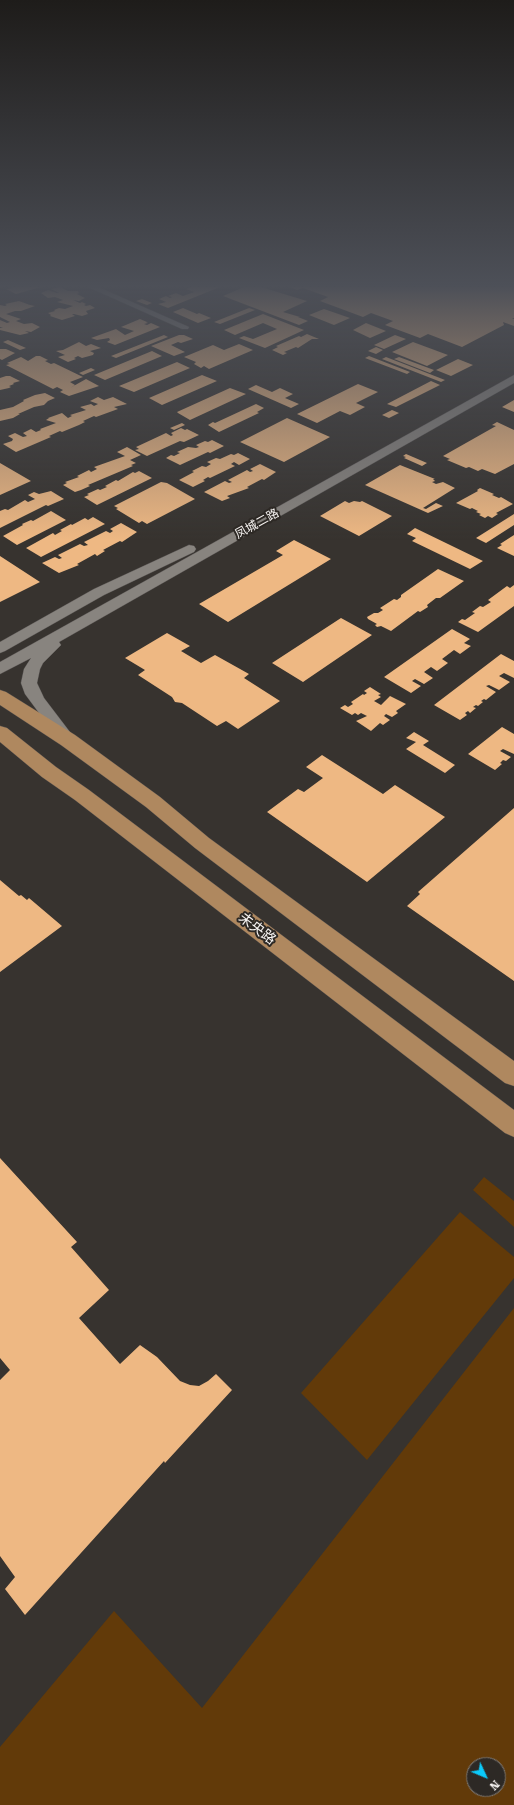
<!DOCTYPE html>
<meta charset="utf-8">
<style>
body{margin:0}
#map{position:relative;width:514px;height:1805px;overflow:hidden;background:#37332f;font-family:"Roboto Serif",serif}
canvas{display:block}
.north{position:absolute;left:466px;top:1757px;width:40px;height:40px;box-sizing:border-box;background:#2d2925;border:1px solid #7e7a77;border-radius:50%;rotate:134deg;font-size:11px;font-weight:700;line-height:16px;text-align:center;color:#f7f4f2}
.north::after{content:'';display:block;margin:auto;width:14px;height:18px;background:#0bcafa;clip-path:polygon(50% 0,100% 100%,50% 72%,0 100%)}
</style>
<div id="map">
<canvas width="514" height="1805"></canvas>
<div class="north">N</div>
</div>
<script>
const ctx = document.querySelector('canvas').getContext('2d');
ctx.lineJoin = 'round';
function paint(path, color) { ctx.fillStyle = color; ctx.fill(path, 'evenodd'); }
const toPath = rows => new Path2D(rows.map(r => 'M' + r).join(''));
function strokePath(path, color, width, dash) { ctx.strokeStyle = color; ctx.lineWidth = width; ctx.lineCap = dash ? 'butt' : 'round'; ctx.setLineDash(dash || []); ctx.stroke(path); }
function label(font, color, halo, rows, align = 'center') {
  ctx.font = font + ' "Roboto Serif","Noto Sans SC",serif'; ctx.lineWidth = 4; ctx.setLineDash([]); ctx.textBaseline = 'middle'; ctx.strokeStyle = halo; ctx.fillStyle = color; for (const [text, x, y, turn = 0] of rows) {
    ctx.save(); ctx.translate(x, y); ctx.rotate((+turn || 0) * Math.PI / 180); ctx.textAlign = isNaN(turn) ? turn : align; if (halo) ctx.strokeText(text, 0, 0); ctx.fillText(text, 0, 0); ctx.restore();
  }
}
paint(toPath([
 [484,1177,514,1201,514,1227,473,1190],
 [460,1212,514,1257,514,1278,367,1460,301,1393],
 [514,1308,514,1805,0,1805,0,1747,114,1611,202,1708],
 [474,1765,498,1765,498,1789,474,1789]
]), '#623a09');
paint(toPath([
 [10,287,41,287,16,294,6,289,13,288],
 [60,287,68,291,78,291,79,293,77,294,85,298,79,301,73,300,80,303,82,302,86,304,84,305,86,306,90,305,95,308,86,311,88,314,82,316,74,314,72,314,75,316,62,320,50,316,51,315,48,313,55,311,54,310,59,308,65,309,73,306,57,302,63,300,55,297,48,298,41,293,48,290,57,293,59,293,51,289],
 [191,287,220,287,168,308,158,304,166,302,159,299,166,296,170,298,172,297,168,296,176,293,183,296,194,292,186,289],
 [244,287,261,287,307,301,283,312,300,317,298,317,308,321,299,325,223,296],
 [290,287,514,287,514,318,512,318,514,319,514,326,503,322,504,325,462,347,428,334,420,338,385,325,393,321,371,313,363,317,320,301,328,297,303,288,297,290],
 [142,299,152,303,147,305,136,301],
 [19,301,30,305,35,306,21,311,15,311,6,314,21,319,16,321,24,324,32,323,40,327,31,332,25,331,29,333,20,335,0,330,0,328,3,327,0,327,0,320,7,323,10,322,0,317,0,305,5,306,7,305,5,304],
 [183,308,197,314,199,313,211,318,198,323,173,312],
 [249,308,255,310,220,324,214,322],
 [324,309,350,318,334,325,309,315],
 [263,314,304,330,265,348,239,338,244,336,253,339,277,329,263,323,235,335,224,330],
 [140,319,147,322,146,322,148,323,144,324,147,325,151,323,160,327,115,345,107,342,110,340,109,338,97,340,91,338,116,329,125,335,134,331,121,327],
 [366,323,386,331,370,338,353,330],
 [307,334,319,339,312,339,298,348,296,347,284,352,287,353,283,355,272,350,278,347,276,346,299,336,301,337],
 [164,335,168,337,116,358,111,356],
 [179,335,184,335,193,339,181,343,178,342,171,345,185,352,174,356,151,346],
 [395,335,406,339,384,349,374,345],
 [8,340,26,348,20,350,3,342],
 [79,342,86,346,91,344,101,348,90,351,94,353,93,355,82,358,78,356,74,358,76,359,68,362,58,357,65,355,56,351,63,350],
 [413,342,448,355,427,366,392,352],
 [239,344,253,350,209,369,204,366,201,368,194,364,196,362,184,357,213,345,224,350],
 [376,347,383,350,376,354,368,351],
 [0,349,6,349,15,353,2,360,0,359],
 [152,351,162,356,105,380,94,375],
 [36,356,40,356,48,360,45,361,51,364,54,363,83,377,70,382,75,385,70,388,86,379,99,386,69,396,60,392,63,390,57,387,53,389,6,365,10,364,7,363,21,357,28,361],
 [369,356,410,372,407,374,365,358],
 [386,357,445,380,441,382,382,359],
 [399,357,434,370,430,373,394,359],
 [458,359,473,365,451,376,436,370],
 [177,362,190,368,134,392,119,386],
 [91,368,95,370,83,375,79,373],
 [202,375,217,381,162,405,149,398],
 [6,376,10,376,20,381,13,383,14,384,9,386,11,387,9,388,0,390,0,378],
 [431,381,440,385,396,407,387,404],
 [358,384,378,392,356,403,365,407,350,415,340,411,317,423,297,414],
 [256,385,272,392,280,388,293,394,285,398,299,404,291,408,248,389],
 [230,388,246,394,190,420,178,413,177,412],
 [45,393,55,398,48,401,44,405,34,407,18,414,20,414,13,418,0,421,0,410,13,407,24,401,23,400,35,395],
 [98,397,104,400,113,397,127,404,114,407,118,409,96,417,94,416,83,421,85,422,79,425,62,432,60,431,49,436,51,437,16,452,3,444,12,441,13,439,8,436,15,433,23,437,27,436,23,433,31,429,36,432,41,430,40,429,56,423,46,420,49,418,48,418,62,413,68,418,72,416,70,415,86,410,80,407,91,404,94,406,98,404,90,401],
 [514,400,514,412,502,407],
 [256,404,264,408,257,412,259,413,219,432,208,425,213,422,215,423],
 [392,410,399,413,389,418,382,415],
 [287,418,330,437,284,462,240,442],
 [497,422,514,430,514,464,495,474,482,469,478,471,469,467,466,468,447,460,450,459,443,456,496,426,492,425],
 [182,423,185,425,174,430,170,428],
 [181,428,185,430,187,429,199,435,184,442,180,441,147,456,135,450,139,449,136,447,166,433,171,436,173,435,171,433],
 [212,440,224,446,210,453,208,452,180,465,166,458,171,455,174,456,180,453,177,452,188,447,196,448,199,447,196,445,205,441,208,442],
 [127,447,141,455,130,460,136,463,131,465,133,466,88,485,90,486,81,490,75,492,63,485,67,483,65,482,79,477,77,476,89,470,91,472,97,469,94,467,125,456,117,452],
 [238,453,250,459,239,465,234,462,231,464,235,466,210,478,208,477,203,480,205,481,193,487,179,480,194,472,192,471,202,466,206,467,211,464,207,462,216,458,220,459,231,454,234,455],
 [406,454,427,463,422,466,404,458,406,457,403,456],
 [0,463,31,481,0,495],
 [260,464,276,472,264,480,262,479,247,487,249,488,227,496,230,498,222,501,204,492,225,481,229,483,232,482,228,480,247,470,250,472,253,471,250,469],
 [400,465,435,479,433,479,435,481,432,482,436,484,443,482,455,488,423,508,426,509,436,503,443,506,428,513,365,485],
 [139,471,152,478,97,505,84,497,89,495,87,494,98,489,100,490,107,487,105,486,116,480,118,481,133,472,135,473],
 [161,482,167,483,195,499,147,524,142,521,139,523,116,509,118,508,114,506],
 [480,488,494,494,492,495,499,498,501,497,513,504,496,513,498,514,492,518,488,516,485,518,479,515,481,514,476,512,478,511,472,508,470,509,456,503,478,491,477,490],
 [51,491,64,499,48,506,46,505,0,528,0,511,5,509,8,510,25,500,28,502,35,499,28,495,34,492,39,494],
 [345,501,349,503,354,501,360,502,362,501,392,516,359,536,320,516],
 [51,511,66,520,17,545,3,536,23,525,22,524,31,520,33,521],
 [514,514,514,525,486,543,476,538],
 [93,517,105,524,41,557,26,548,53,533,55,535,62,531,60,530,71,524,72,525,85,518,88,520],
 [121,523,137,532,122,542,120,541,103,550,105,551,97,556,95,554,77,564,79,565,59,573,42,563,55,557,59,559,62,558,58,555,80,544,84,546,88,545,84,542,106,531,110,533,113,531,110,529],
 [415,528,483,561,470,569,412,541,416,538,407,534],
 [514,535,514,556,497,548,502,545,500,544],
 [294,540,331,559,228,622,199,604,283,555,276,551],
 [0,556,40,582,0,602],
 [438,569,464,581,440,598,436,598,427,605,428,607,420,612,418,611,391,631,381,626,377,627,375,625,377,624,368,619,367,617,374,613,378,613,383,610,380,608,394,599,397,600,401,597,401,595],
 [514,585,514,606,478,632,458,622,462,619,465,620,475,613,472,612,480,606,483,607,491,602,488,600,507,586,510,588],
 [341,618,372,635,303,682,272,663],
 [452,629,470,639,464,643,471,646,460,654,454,650,442,659,448,663,437,671,431,667,424,672,433,678,424,684,415,679,412,681,421,686,411,693,384,677],
 [167,633,190,646,181,651,201,663,215,655,249,674,244,678,280,701,238,729,226,721,217,726,182,703,175,702,172,697,138,675,145,670,125,658],
 [501,654,514,661,514,678,504,673,499,676,510,682,499,690,489,685,486,686,496,692,486,700,484,699,481,701,483,702,478,706,476,705,473,707,476,708,470,713,468,711,465,713,467,715,460,720,434,705],
 [370,687,381,694,378,695,381,697,374,701,381,705,390,696,406,704,396,711,398,713,392,717,386,714,384,716,390,720,383,725,380,723,371,731,356,721,367,716,361,713,358,715,355,713,352,715,340,708,345,705,348,707,353,704,351,702,363,694,364,695,367,693,364,691],
 [502,727,514,734,514,754,503,749,500,751,511,757,506,761,503,760,500,763,502,764,495,770,468,754],
 [414,732,429,741,423,745,455,765,445,773,406,749,416,742,406,738],
 [322,755,383,794,395,785,445,817,367,882,267,812,298,789,304,792,323,778,306,767],
 [514,808,514,981,407,906,420,894,418,892],
 [0,880,19,896,21,895,27,900,29,898,62,926,0,972],
 [0,1158,77,1242,71,1247,109,1290,79,1318,120,1364,140,1345,157,1357,180,1381,190,1385,199,1386,208,1381,216,1374,232,1390,165,1463,164,1461,25,1615,5,1589,15,1577,0,1556,0,1380,10,1370,0,1358]
]), '#eeb883');
const street = toPath([
 [88,287,98,287,189,327,188,329,182,329,88,287]
]);
const secondary = toPath([
 [514,375,514,383,59,642,61,645,43,663,40,669,37,683,44,698,76,740,74,744,68,746,62,744,25,694,21,683,24,669,31,658,0,674,0,662,514,375],
 [189,545,194,546,196,549,194,552,104,595,5,651,0,653,0,642,94,589,189,545]
]);
const primary = toPath([
 [0,690,6,692,75,735,160,797,209,838,514,1061,514,1086,505,1083,195,848,146,807,61,745,0,705,0,690],
 [0,726,7,728,56,767,89,790,514,1110,514,1137,505,1133,75,800,42,777,0,742,0,726]
]);
strokePath(street, '#524e4c', 1);
strokePath(secondary, '#524e4c', 1);
strokePath(primary, '#524e4c', 1);
paint(street, '#88847f');
paint(secondary, '#88847f');
paint(primary, '#af885f');
const sky = ctx.createLinearGradient(0, 0, 0, 540);
sky.addColorStop(0, '#1e1c1a');
sky.addColorStop(0.53, '#4d5058');
sky.addColorStop(1, '#4d505800');
ctx.fillStyle = sky;
ctx.fillRect(0, 0, 514, 540);
label('12px', '#f7f4f2', '#2d2925', [
 ["凤城二路",257,524,-29]
]);
label('14px', '#f7f4f2', '#2d2925', [
 ["未央路",257,929,37]
]);
</script>
